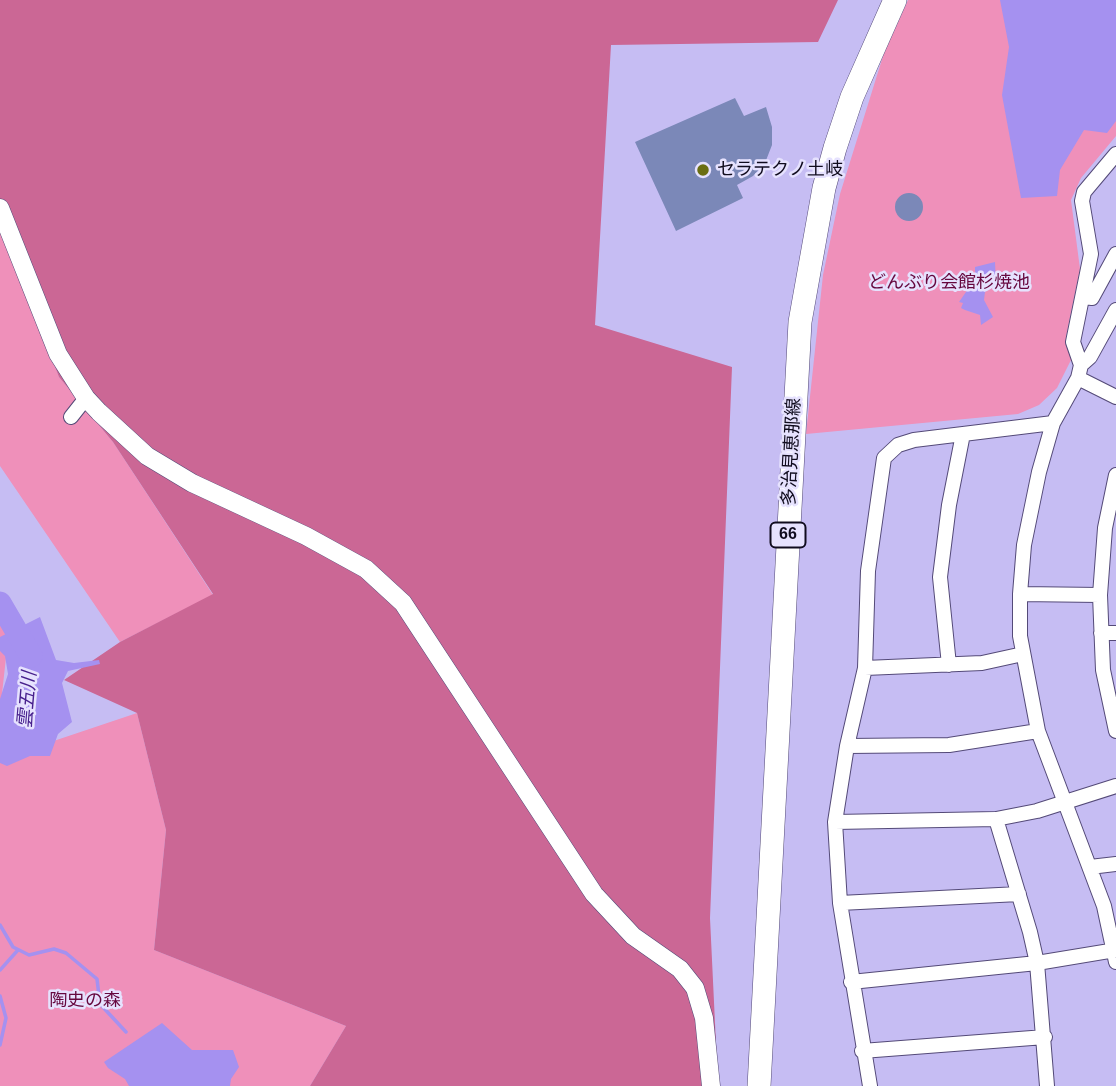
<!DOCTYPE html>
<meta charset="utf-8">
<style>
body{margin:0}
canvas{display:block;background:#c6bdf3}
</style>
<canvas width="1116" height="1086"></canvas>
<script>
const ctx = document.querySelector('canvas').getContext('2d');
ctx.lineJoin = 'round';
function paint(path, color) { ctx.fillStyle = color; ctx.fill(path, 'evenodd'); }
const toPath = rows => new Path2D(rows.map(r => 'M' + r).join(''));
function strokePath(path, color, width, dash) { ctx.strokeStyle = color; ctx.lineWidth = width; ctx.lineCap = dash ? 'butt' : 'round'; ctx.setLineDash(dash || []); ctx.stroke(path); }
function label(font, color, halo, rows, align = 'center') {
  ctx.font = font + ' Helvetica,"Noto Sans JP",sans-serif'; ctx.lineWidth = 5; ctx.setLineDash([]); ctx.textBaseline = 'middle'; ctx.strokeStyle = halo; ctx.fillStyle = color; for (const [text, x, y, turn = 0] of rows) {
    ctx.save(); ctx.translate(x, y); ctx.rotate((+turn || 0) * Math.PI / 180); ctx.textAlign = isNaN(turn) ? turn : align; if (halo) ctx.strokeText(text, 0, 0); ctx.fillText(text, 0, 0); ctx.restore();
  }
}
paint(toPath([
 [908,0,1116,0,1116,136,1081,178,1071,200,1080,269,1066,337,1072,358,1057,388,1039,405,1018,414,806,434,823,275,840,194,884,53],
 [0,226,59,377,113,442,213,595,120,642,0,466],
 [12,603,0,712,0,605],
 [137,713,166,830,154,950,346,1026,310,1086,0,1086,0,759]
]), '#ef90ba');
paint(toPath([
 [0,0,838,0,818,42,611,45,595,325,732,367,710,918,718,1086,310,1086,346,1026,154,950,166,830,137,713,64,680,120,642,213,594,113,442,59,377,0,226]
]), '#cb6795');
paint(toPath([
 [1000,0,1116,0,1116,121,1107,133,1084,130,1060,170,1057,196,1021,198,1002,95,1009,47],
 [995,262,996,285,985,292,984,300,993,317,981,325,980,315,965,310,961,308,963,303,959,302,975,279,975,267],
 [40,617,56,660,74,663,99,660,100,664,68,671,62,683,72,722,58,734,50,756,30,756,7,766,0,763,0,699,8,674,5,656,0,651,0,637],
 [162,1023,192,1050,233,1050,239,1067,231,1079,230,1086,129,1086,125,1079,108,1068,104,1062]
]), '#a591f0');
strokePath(toPath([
 [0,925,13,947,29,955,54,949,66,953,97,979,100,1004,126,1032],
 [0,970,18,950],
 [0,996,6,1018,0,1045]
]), '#a591f0', 3.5);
strokePath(toPath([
 [0,603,31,656]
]), '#a591f0', 23);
paint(toPath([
 [735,98,744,116,766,107,772,127,772,145,765,163,753,176,737,185,743,198,676,231,635,142],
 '895 207a14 14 0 1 1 28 0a14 14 0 1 1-28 0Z'
]), '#7b88b8');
const minor = toPath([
 [1116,154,1084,192,1082,201,1091,254,1073,342,1081,365,1078,378,1053,423,1039,472,1024,545,1020,594,1020,636,1038,731,1104,906,1116,962],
 [1084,297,1092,298,1116,254],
 [1081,365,1090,357,1116,310],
 [1078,378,1116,397],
 [71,417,86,398],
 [1116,475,1105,528,1100,595,1103,670,1116,731],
 [1020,594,1100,595],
 [1101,633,1116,633],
 [949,665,940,577,949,505,963,434],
 [865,668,982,663,1023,654],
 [847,746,949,745,1038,731],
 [996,819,1030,932,1037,963,1047,1086],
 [835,822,996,819,1037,811,1116,786],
 [1090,867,1116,864],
 [840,903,1019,894],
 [851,982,1037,963,1116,950],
 [862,1051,1045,1037],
 [870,1086,840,903,835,822,847,746,865,668,868,571,884,458,898,445,914,440,1053,423]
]);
const tertiary = toPath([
 [0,208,58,354,86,398,99,412,147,456,192,483,306,536,366,569,403,603,594,894,633,936,680,969,695,988,704,1018,711,1086]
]);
const primary = toPath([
 [759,1086,800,322,824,188,835,148,852,97,895,0]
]);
strokePath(minor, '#544a78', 16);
strokePath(tertiary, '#544a78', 19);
strokePath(primary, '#544a78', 24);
strokePath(minor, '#fff', 14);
strokePath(tertiary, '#fff', 18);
strokePath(primary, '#fff', 23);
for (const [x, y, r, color] of [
 [703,170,7,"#6a6e12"]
]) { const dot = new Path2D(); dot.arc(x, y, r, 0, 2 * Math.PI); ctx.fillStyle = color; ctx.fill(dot); strokePath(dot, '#e6e2fe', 2.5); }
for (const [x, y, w] of [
 [788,535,35]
]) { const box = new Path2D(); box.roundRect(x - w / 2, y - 12.5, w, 25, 5); ctx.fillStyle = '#e6e2fe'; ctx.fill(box); strokePath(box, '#100c1e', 2); }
label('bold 16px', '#100c1e', null, [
 ["66",788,535]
]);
label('18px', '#100c1e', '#e6e2fe', [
 ["セラテクノ土岐",717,170]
], 'left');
label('18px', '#66073e', '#e6e2fe', [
 ["どんぶり会館杉焼池",949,283],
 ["陶史の森",85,1001]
]);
label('18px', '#100c1e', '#e6e2fe', [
 ["多治見恵那線",792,452,-87]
]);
label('italic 19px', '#47208d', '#e6e2fe', [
 ["雲五川",28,700,-85]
]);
</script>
